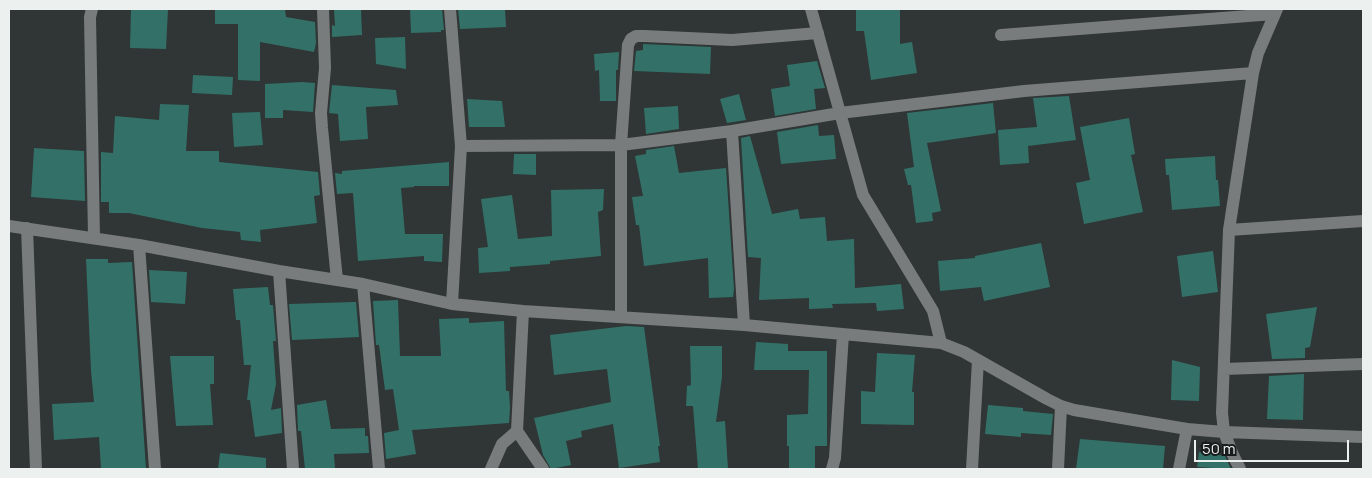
<!DOCTYPE html>
<style>
body{margin:0}
#map{position:relative;width:1372px;height:478px;overflow:hidden;background:#2f3635;font-family:Manrope,sans-serif}
canvas{display:block}
.frame{position:absolute;inset:0;border:10px solid #ecf1f0;pointer-events:none}
.scale{position:absolute;left:1194px;top:440px;width:155px;height:22px;box-sizing:border-box;border:2px solid #ecf1f0;border-top:0;padding-left:6px;font-size:15px;line-height:18px;white-space:nowrap;color:#ecf1f0;-webkit-text-stroke:4px #191c1c;paint-order:stroke}
</style>
<div id="map">
<canvas width="1372" height="478"></canvas>
<div class="frame"></div>
<div class="scale">50 m</div>
</div>
<script>
const ctx = document.querySelector('canvas').getContext('2d');
ctx.lineJoin = 'round';
function paint(path, color) { ctx.fillStyle = color; ctx.fill(path, 'evenodd'); }
const toPath = rows => new Path2D(rows.map(r => 'M' + r).join(''));
function strokePath(path, color, width, dash) { ctx.strokeStyle = color; ctx.lineWidth = width; ctx.lineCap = dash ? 'butt' : 'round'; ctx.setLineDash(dash || []); ctx.stroke(path); }
paint(toPath([
 [131,9,168,9,166,49,130,48],
 [215,9,285,9,286,17,315,22,316,43,314,52,260,42,260,81,238,80,238,24,215,24],
 [334,9,361,9,362,35,332,37,332,25,335,26],
 [410,9,442,9,444,30,441,30,441,32,411,33],
 [458,9,505,9,506,27,460,29],
 [856,9,900,9,900,44,912,42,917,73,871,80,864,31,856,31],
 [405,37,406,69,376,64,375,38],
 [643,44,711,47,710,74,634,71,636,51,643,50],
 [619,52,618,70,616,70,616,101,600,101,599,70,595,71,594,54],
 [817,61,825,88,814,89,816,109,775,116,771,89,790,86,787,65],
 [193,75,233,77,232,95,192,93],
 [302,82,315,83,313,112,283,110,283,118,265,118,265,84],
 [332,85,396,90,398,105,366,107,368,139,340,141,338,114,329,113],
 [739,94,746,120,727,123,720,99],
 [1069,96,1076,140,1028,146,1029,163,1000,165,998,130,1037,127,1033,98],
 [467,99,502,101,505,127,469,127],
 [993,103,996,133,927,143,941,211,932,213,933,221,916,223,911,185,908,185,904,169,914,167,907,113],
 [160,104,189,105,186,151,219,151,219,162,318,172,320,195,314,196,317,223,260,230,261,242,241,240,240,232,202,228,129,213,109,213,109,202,101,202,101,152,113,153,115,116,159,120],
 [678,106,679,129,646,134,644,108],
 [260,112,263,145,234,147,232,113],
 [1129,118,1135,154,1131,155,1143,212,1084,224,1076,183,1090,180,1080,127],
 [818,125,819,136,834,135,836,159,781,164,777,132],
 [750,136,772,214,798,209,800,219,825,217,827,241,854,239,855,288,901,284,904,309,877,311,876,303,832,304,833,308,809,309,809,298,759,300,761,258,748,257,741,138],
 [674,146,679,173,726,168,734,289,733,297,709,298,708,258,644,266,639,225,636,225,632,197,643,196,635,156,646,154,646,150],
 [34,148,84,151,85,201,31,197],
 [514,154,536,154,536,175,513,174],
 [1215,156,1216,180,1218,180,1220,206,1172,210,1169,175,1166,175,1165,159],
 [449,162,449,186,414,186,414,187,401,188,405,234,443,234,442,262,424,261,424,256,358,261,353,193,337,194,335,173,342,174,342,171],
 [604,189,603,210,598,212,601,256,550,261,550,264,510,267,510,271,479,273,478,248,488,247,481,199,512,195,518,239,552,236,551,190],
 [1041,243,1050,287,984,301,981,287,940,291,938,261,975,258,975,256],
 [1213,251,1218,292,1182,297,1177,256],
 [86,259,108,259,108,263,132,262,146,469,101,469,99,437,54,440,52,404,94,402,91,371],
 [149,270,187,272,185,304,151,302],
 [268,287,270,305,273,305,276,341,273,341,276,384,271,410,281,408,282,433,255,437,250,400,247,400,251,365,244,365,240,320,236,320,233,289],
 [398,300,400,356,441,356,439,319,469,318,469,323,504,321,506,391,509,391,510,408,509,423,412,430,416,454,386,459,384,433,399,430,393,389,385,390,379,345,376,345,373,301],
 [354,302,356,302,359,337,292,340,289,304],
 [1317,307,1310,347,1305,348,1305,358,1272,359,1266,314],
 [626,326,644,327,660,446,658,446,660,462,619,468,613,424,581,431,582,437,566,441,571,465,551,469,543,455,534,418,611,402,607,369,554,375,550,335],
 [756,342,788,344,788,351,827,351,827,446,815,446,815,468,789,468,789,446,787,446,787,415,808,414,809,370,754,370],
 [690,346,722,346,722,377,716,422,725,421,728,469,698,469,693,406,686,406,687,386,691,385],
 [877,353,915,355,912,392,914,392,914,425,861,424,861,391,875,392],
 [170,356,214,356,214,384,210,384,213,425,176,426],
 [1172,360,1200,367,1199,401,1171,400],
 [1304,374,1303,420,1267,419,1269,376],
 [326,400,331,429,365,428,365,436,368,436,369,453,334,454,335,469,305,469,301,431,298,431,297,405],
 [988,405,1023,408,1023,411,1053,414,1051,435,1021,433,1021,437,985,434],
 [1080,439,1165,446,1163,469,1076,469],
 [1199,452,1225,456,1231,469,1197,467],
 [220,453,266,458,266,469,218,469]
]), '#337168');
strokePath(toPath([
 [92,9,90,17,94,237],
 [323,9,325,68,321,113,322,128,337,280],
 [450,9,461,146,452,304],
 [811,9,863,195,933,311,941,343],
 [1001,35,1274,14],
 [732,131,744,325],
 [461,146,621,145,732,131,840,113,1024,91,1253,73],
 [9,226,139,245,279,271,363,284,452,304,523,311,744,325,941,343,964,352,1047,399,1061,406,1074,410,1187,429,1224,432,1363,437],
 [27,228,36,469],
 [1229,230,1363,221],
 [139,245,155,469],
 [279,271,293,469],
 [363,284,379,469],
 [621,317,621,145,628,45,631,39,636,36,644,36,732,40,818,33],
 [1224,369,1363,364],
 [517,431,543,469],
 [491,469,502,444,517,431,523,311],
 [832,469,835,458,843,334],
 [972,469,978,360],
 [1058,469,1061,406],
 [1179,469,1187,429],
 [1240,469,1233,455,1224,432,1222,413,1229,230,1253,73,1258,53,1277,9]
]), '#797c7c', 12);
</script>
